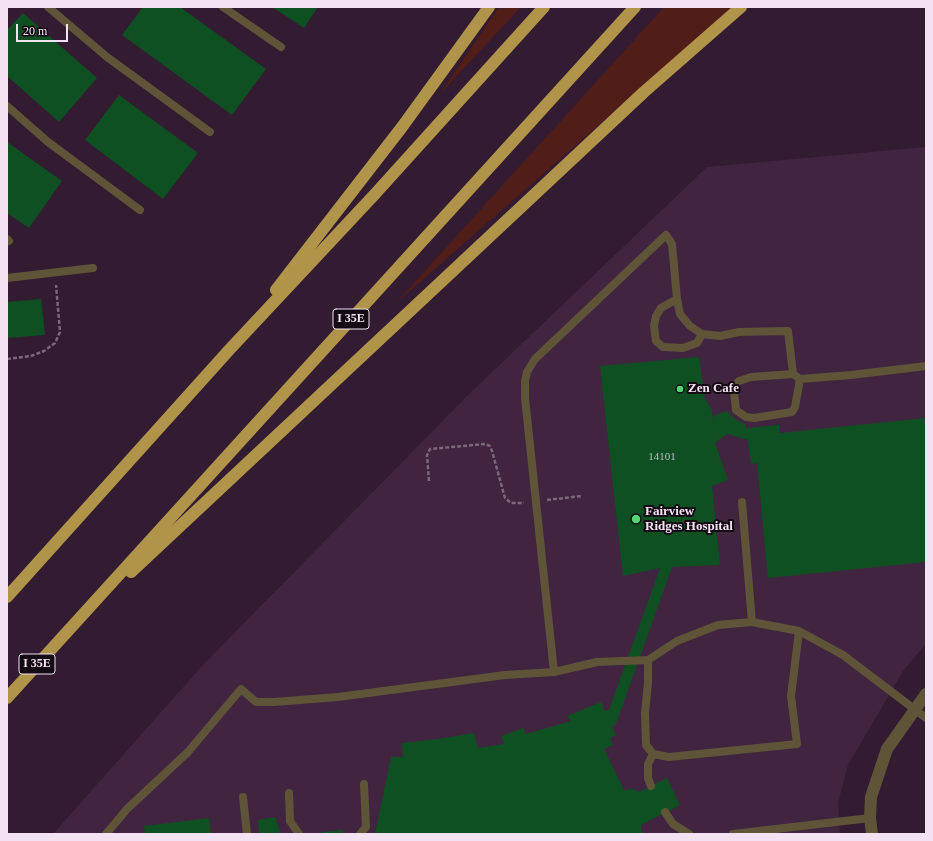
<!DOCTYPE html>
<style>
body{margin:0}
#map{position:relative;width:933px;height:841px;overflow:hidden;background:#331b32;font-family:Georgia,serif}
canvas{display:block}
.frame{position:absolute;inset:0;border:8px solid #f3e3f2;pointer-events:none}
.scale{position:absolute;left:16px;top:24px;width:52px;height:18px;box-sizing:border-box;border:2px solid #f3e3f2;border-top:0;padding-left:5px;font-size:12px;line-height:14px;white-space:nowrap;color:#f3e3f2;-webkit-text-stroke:3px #140a14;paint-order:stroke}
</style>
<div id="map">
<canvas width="933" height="841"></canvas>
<div class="frame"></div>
<div class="scale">20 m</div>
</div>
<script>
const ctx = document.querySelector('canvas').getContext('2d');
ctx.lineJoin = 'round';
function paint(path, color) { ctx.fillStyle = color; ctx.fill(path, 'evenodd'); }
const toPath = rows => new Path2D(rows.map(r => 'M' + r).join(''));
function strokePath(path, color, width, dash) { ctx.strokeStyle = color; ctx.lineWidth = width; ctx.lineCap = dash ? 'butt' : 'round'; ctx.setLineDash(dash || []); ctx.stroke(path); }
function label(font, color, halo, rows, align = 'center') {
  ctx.font = font + ' Georgia,serif'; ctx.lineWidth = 4; ctx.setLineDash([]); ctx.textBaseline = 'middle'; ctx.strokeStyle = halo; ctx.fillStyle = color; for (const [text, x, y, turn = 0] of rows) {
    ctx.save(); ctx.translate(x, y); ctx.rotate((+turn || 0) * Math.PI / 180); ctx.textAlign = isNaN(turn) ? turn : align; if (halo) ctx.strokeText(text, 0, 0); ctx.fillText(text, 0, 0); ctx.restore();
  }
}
paint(toPath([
 [926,147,926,644,903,671,848,765,838,803,840,834,53,834,201,667,468,395,707,167]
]), '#412440');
paint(toPath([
 [499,7,521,7,439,95],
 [664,7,733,7,395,304]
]), '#511d18');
paint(toPath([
 [143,7,180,7,266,69,232,115,122,35],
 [272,7,318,7,304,28],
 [23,13,97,78,59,122,7,76,7,30],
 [119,95,198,153,163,199,85,140],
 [7,142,62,181,29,228,7,213],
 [41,299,45,335,7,338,7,302],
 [699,357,705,399,712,410,713,419,714,420,713,416,727,411,735,419,745,424,745,428,779,425,779,433,926,418,926,562,768,578,757,463,751,464,748,440,727,434,715,443,728,480,712,486,720,565,672,567,616,724,612,727,616,735,610,738,613,745,604,749,624,790,634,789,639,792,667,778,680,805,641,825,642,834,375,834,391,757,403,757,402,743,438,739,474,733,478,748,504,744,501,736,523,728,526,734,571,721,567,716,601,702,605,711,609,710,660,568,623,576,600,366],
 [275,817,281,834,259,834,258,820],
 [209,818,211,834,145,834,144,826],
 [343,830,343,834,322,834,322,832]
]), '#0f5022');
strokePath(toPath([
 [7,359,31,356,44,351,55,343,60,332,56,285],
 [429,481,427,455,430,449,485,444,490,446,492,451,505,498,511,503,524,503],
 [547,500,582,496]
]), '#7c677b', 2.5, [4, 2]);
strokePath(toPath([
 [48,7,107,57,210,132],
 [223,7,281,47],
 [7,106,48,142,140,210],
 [7,239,9,241],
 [7,278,93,268],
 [677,299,661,308,656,316,654,326,656,341,663,347,683,348,697,343,702,334],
 [793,374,751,377,739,381,735,385,734,392,736,410,746,417,754,418,792,412,795,407,800,379],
 [742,502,752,622],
 [648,660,648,683,645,713,646,745,653,754,669,757,797,744,791,696,799,631],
 [554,672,525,398,525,381,527,372,535,359,666,235,672,244,677,299,680,314,690,326,702,334,720,336,739,332,788,331,793,374,800,379,851,375,926,366],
 [651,786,648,778,648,764,653,754],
 [289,793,290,821,299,834],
 [243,797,247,834],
 [665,812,673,824,689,834],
 [106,834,127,809,188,752,241,689,256,702,274,702,338,697,505,675,554,672,597,662,648,660,677,641,718,625,752,622,799,631,843,655,926,718],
 [360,834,366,827,364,784],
 [733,834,870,818]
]), '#5f5438', 8);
strokePath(toPath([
 [872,834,870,818,871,797,887,749,926,694]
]), '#5f5438', 12);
strokePath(toPath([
 [276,290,402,127,489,7],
 [131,572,644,92,741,7],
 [7,597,230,349,375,194,544,7],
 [7,698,635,7]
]), '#b0944a', 12);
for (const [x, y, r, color] of [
 [680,389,4,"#53d672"],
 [636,519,5,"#53d672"]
]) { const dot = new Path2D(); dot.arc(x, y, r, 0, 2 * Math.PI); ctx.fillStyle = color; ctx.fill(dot); strokePath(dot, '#140a14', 1.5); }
label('11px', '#babebe', null, [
 ["14101",662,457]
]);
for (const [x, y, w] of [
 [351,319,36],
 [37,664,36]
]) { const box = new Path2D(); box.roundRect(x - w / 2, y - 10, w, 20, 3); ctx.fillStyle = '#140a14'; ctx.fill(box); strokePath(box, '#f3e3f2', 1); }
label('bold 12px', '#f3e3f2', null, [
 ["I 35E",351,319],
 ["I 35E",37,664]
]);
label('bold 13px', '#f3e3f2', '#140a14', [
 ["Zen Cafe",688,389],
 ["Fairview",645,512],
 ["Ridges Hospital",645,527]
], 'left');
</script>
